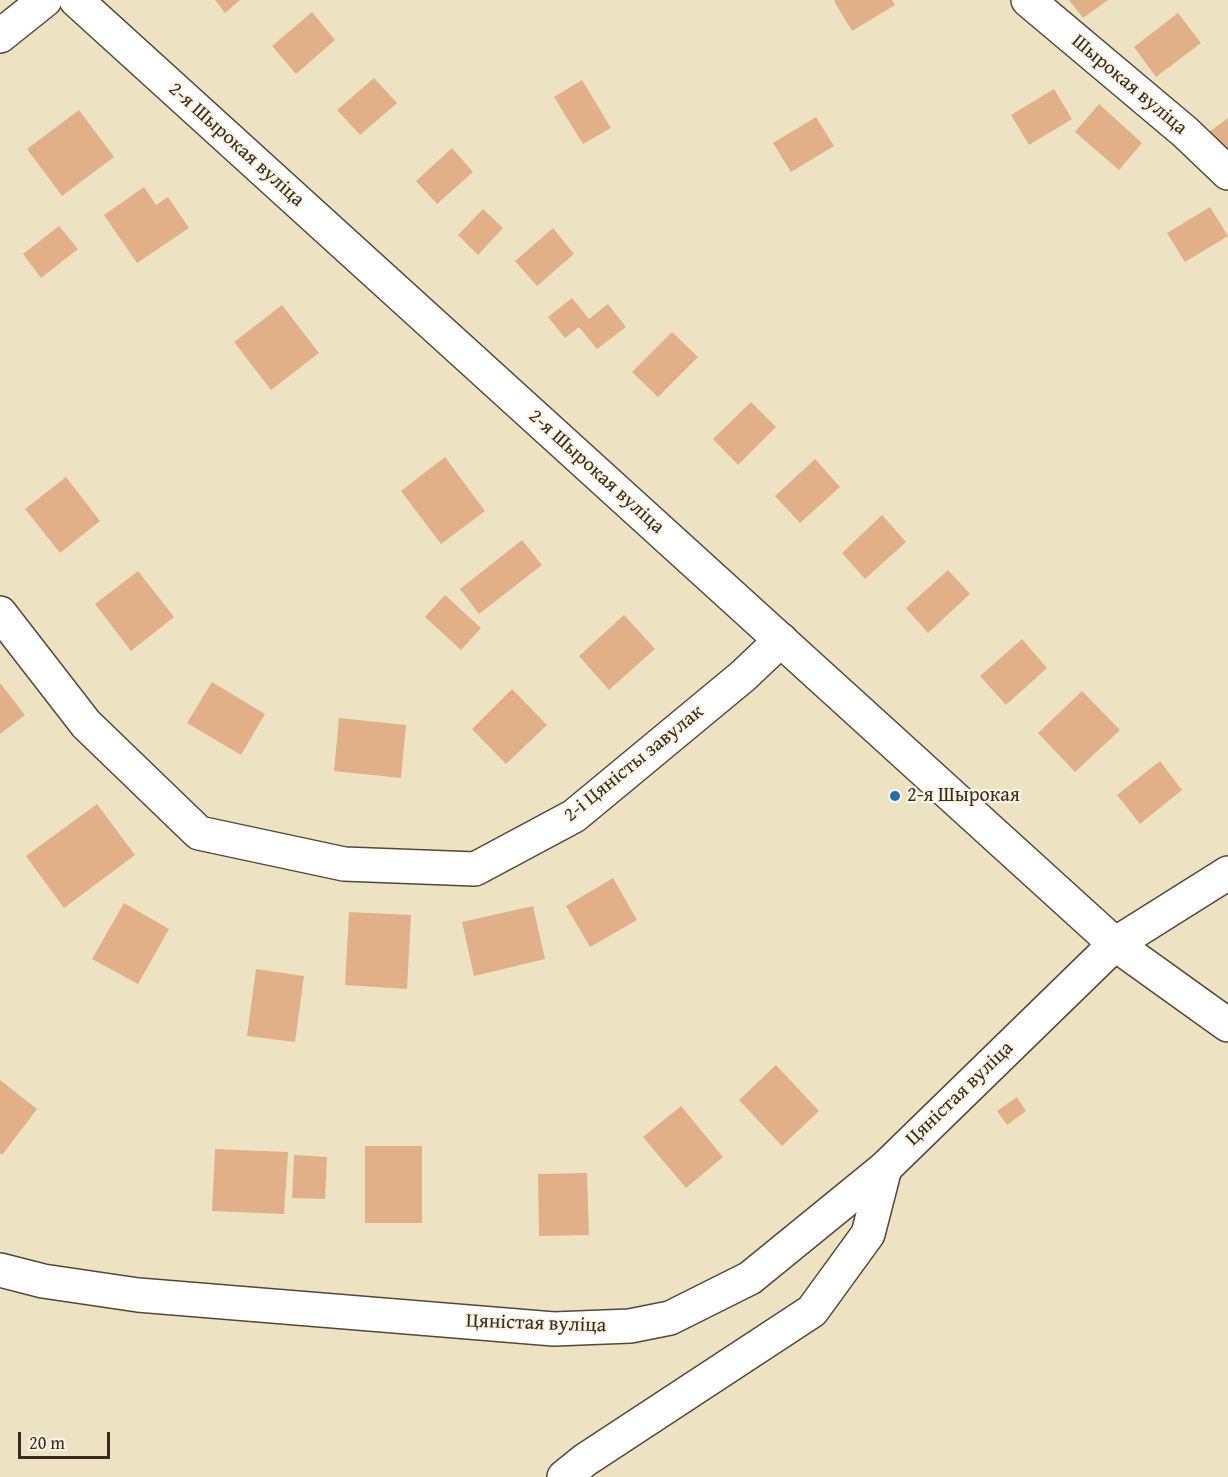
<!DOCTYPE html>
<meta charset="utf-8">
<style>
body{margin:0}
#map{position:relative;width:1228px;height:1477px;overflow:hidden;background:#ede3c3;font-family:"Gentium Book Plus",serif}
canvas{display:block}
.scale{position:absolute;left:18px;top:1432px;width:92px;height:27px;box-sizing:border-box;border:3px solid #3b2a1e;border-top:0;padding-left:8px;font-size:18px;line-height:21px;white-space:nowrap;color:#3b2a1e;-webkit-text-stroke:4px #fcf5e5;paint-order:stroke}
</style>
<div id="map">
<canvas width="1228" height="1477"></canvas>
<div class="scale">20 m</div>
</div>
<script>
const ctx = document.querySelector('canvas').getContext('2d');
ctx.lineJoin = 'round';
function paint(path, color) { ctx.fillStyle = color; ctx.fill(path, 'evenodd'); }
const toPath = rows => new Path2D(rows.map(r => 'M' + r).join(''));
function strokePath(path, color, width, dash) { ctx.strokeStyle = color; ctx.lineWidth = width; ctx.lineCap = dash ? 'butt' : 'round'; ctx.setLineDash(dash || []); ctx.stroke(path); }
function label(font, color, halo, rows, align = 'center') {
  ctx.font = font + ' "Gentium Book Plus",serif'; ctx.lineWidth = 4.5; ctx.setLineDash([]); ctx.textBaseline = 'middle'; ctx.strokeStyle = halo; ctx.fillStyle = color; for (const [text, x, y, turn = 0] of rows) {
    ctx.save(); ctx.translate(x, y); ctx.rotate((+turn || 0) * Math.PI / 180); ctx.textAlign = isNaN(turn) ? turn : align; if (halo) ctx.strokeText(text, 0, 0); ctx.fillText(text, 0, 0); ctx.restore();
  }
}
paint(toPath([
 [215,0,240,0,225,13],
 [836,0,892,0,895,5,852,31,834,1],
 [1069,0,1108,0,1083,18],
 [312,12,335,40,296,74,272,46],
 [1178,13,1201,43,1156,77,1134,47],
 [374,78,397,103,360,135,337,110],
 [582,80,611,128,583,144,554,97],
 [1054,89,1072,119,1029,145,1011,115],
 [1099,104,1142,143,1119,170,1075,132],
 [79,110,114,157,62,196,27,149],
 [816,117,834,146,791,172,773,143],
 [1228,118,1228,157,1209,132],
 [452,148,473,172,437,204,416,181],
 [144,187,156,205,168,197,189,228,137,263,104,215],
 [1210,207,1228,236,1185,262,1167,233],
 [483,209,503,228,478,255,458,235],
 [59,226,78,249,41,278,23,254],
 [553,228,574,254,537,286,515,261],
 [572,298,589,319,608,304,626,327,597,349,579,327,565,338,548,317],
 [282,305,319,353,271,390,234,342],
 [672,332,698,357,658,397,632,372],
 [751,402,776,427,738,465,713,439],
 [445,457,485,511,441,544,401,491],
 [815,459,840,487,800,523,775,496],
 [66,477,100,521,60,553,25,509],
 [882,515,906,542,865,579,842,553],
 [522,540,542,565,479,614,460,589],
 [948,570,970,594,928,633,906,608],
 [138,571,174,617,131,651,95,604],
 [445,595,481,628,461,650,425,617],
 [624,615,655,649,609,690,579,656],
 [1022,639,1047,668,1006,705,980,676],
 [212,682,265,714,241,755,187,723],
 [0,683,25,715,0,734],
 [512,689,547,725,506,764,472,729],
 [1082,691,1120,730,1075,772,1038,733],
 [339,718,406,725,401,778,334,771],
 [1160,761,1182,790,1140,824,1117,795],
 [97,804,135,855,64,908,26,856],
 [613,878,637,920,590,947,566,906],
 [124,903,169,929,138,984,92,959],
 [533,906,545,959,474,976,462,922],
 [349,912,411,915,407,989,345,985],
 [256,969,304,976,295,1042,247,1036],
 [776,1065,819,1111,782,1146,739,1100],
 [0,1080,37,1109,2,1155,0,1153],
 [1017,1097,1026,1111,1007,1125,997,1111],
 [681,1106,723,1157,686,1188,643,1137],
 [365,1146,422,1146,422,1223,365,1223],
 [215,1149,288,1152,284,1214,212,1211],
 [294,1155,327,1157,325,1199,292,1198],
 [587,1173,589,1235,539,1236,538,1174]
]), '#e2b088');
const minor = toPath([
 [1028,0,1185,132,1228,173],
 [0,36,45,0],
 [0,613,86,724,199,833,344,864,475,869,574,816,743,676,781,640],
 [1115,944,1228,1025],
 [564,1477,585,1460,812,1311,868,1234,885,1168]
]);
const tertiary = toPath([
 [76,0,1115,944],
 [0,1270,43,1281,138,1295,554,1329,630,1326,670,1318,750,1278,885,1168,1115,944,1228,873]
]);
strokePath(minor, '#564637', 36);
strokePath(tertiary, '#564637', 36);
strokePath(minor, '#fff', 33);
strokePath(tertiary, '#fff', 33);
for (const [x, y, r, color] of [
 [895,796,6,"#1f6fb2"]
]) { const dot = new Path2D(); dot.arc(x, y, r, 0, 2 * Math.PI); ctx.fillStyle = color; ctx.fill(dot); strokePath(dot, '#fcf5e5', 2); }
label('20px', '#3b2a1e', '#fcf5e5', [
 ["Шырокая вуліца",1129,85,40],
 ["2-я Шырокая вуліца",236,145,42],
 ["2-я Шырокая вуліца",596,472,42],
 ["2-і Цяністы завулак",634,764,-39],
 ["Цяністая вуліца",960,1094,-44],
 ["Цяністая вуліца",536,1324,2]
]);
label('20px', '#3b2a1e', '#fcf5e5', [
 ["2-я Шырокая",907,796]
], 'left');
</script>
